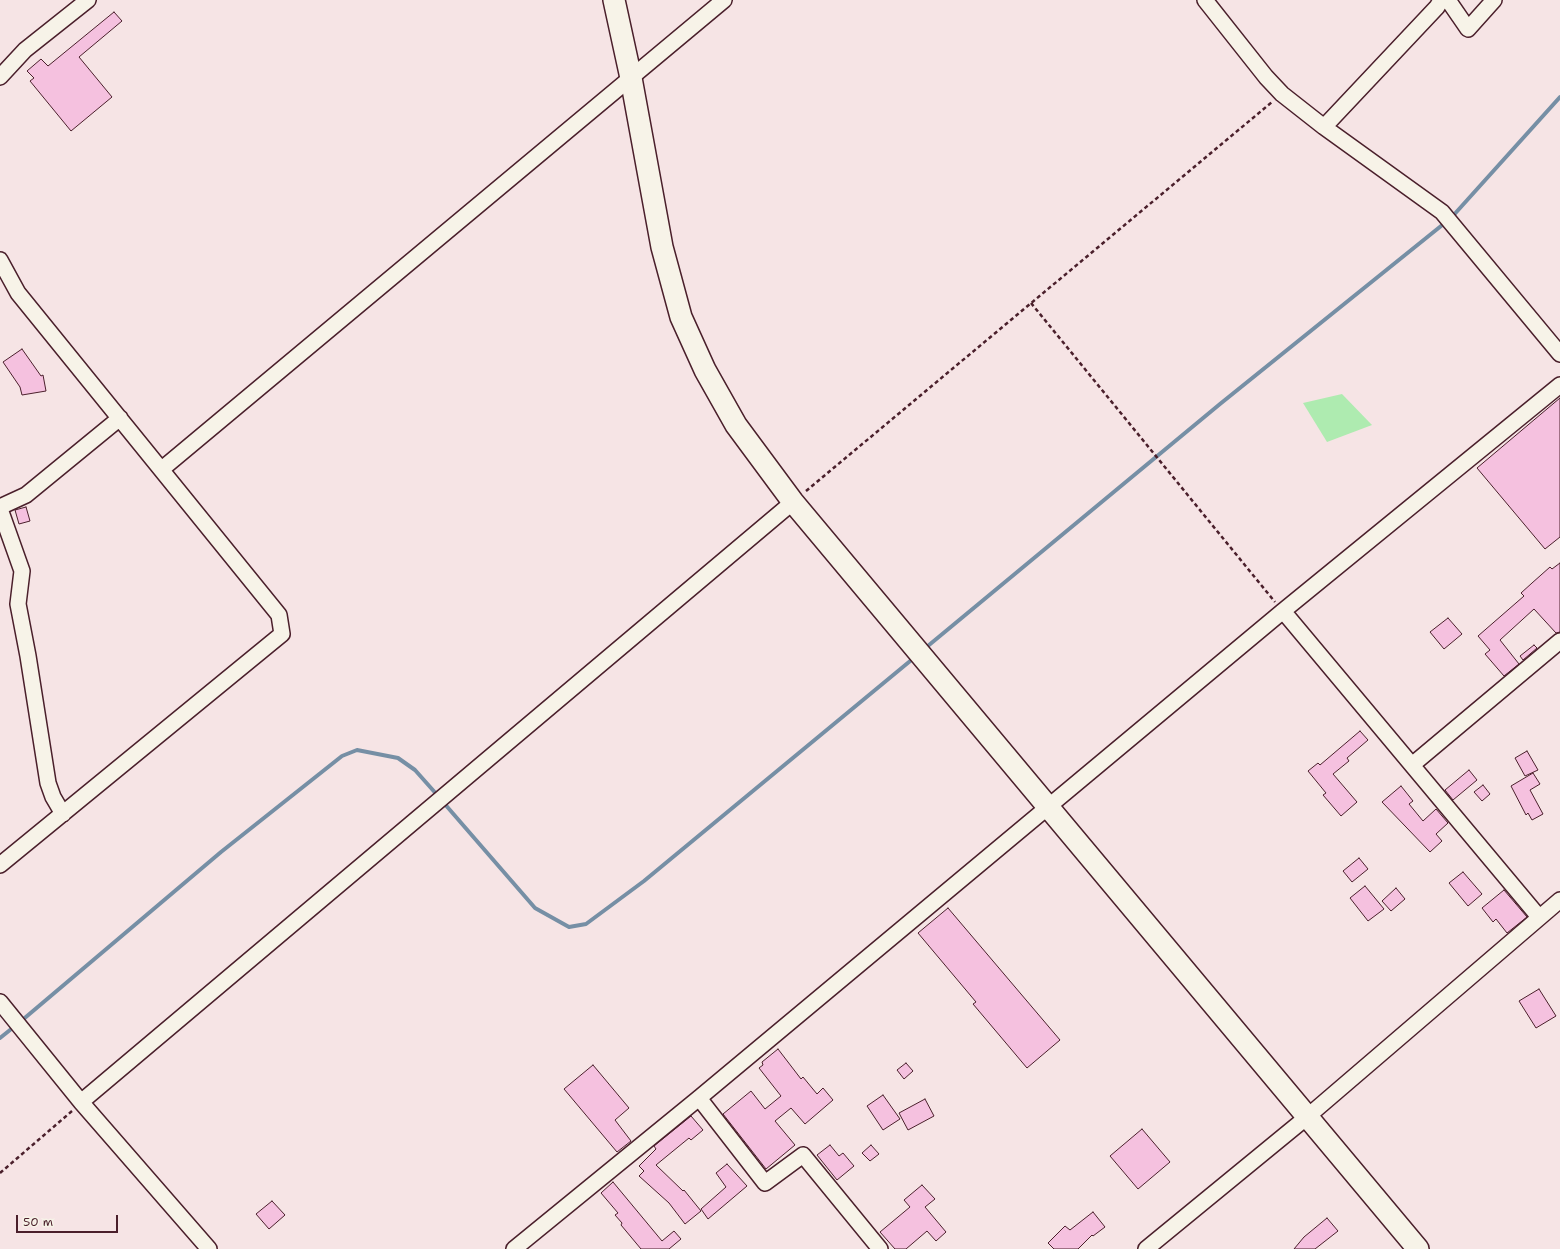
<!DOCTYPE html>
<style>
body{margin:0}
#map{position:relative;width:1560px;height:1249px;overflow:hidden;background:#f6e4e5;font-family:"Shantell Sans",sans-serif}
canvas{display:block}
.scale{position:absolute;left:16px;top:1215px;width:102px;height:18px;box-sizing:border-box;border:2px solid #4a1f2b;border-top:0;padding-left:5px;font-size:12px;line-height:14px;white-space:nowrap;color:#4a1f2b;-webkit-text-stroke:3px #f7f3e8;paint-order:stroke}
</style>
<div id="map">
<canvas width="1560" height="1249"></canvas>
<div class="scale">50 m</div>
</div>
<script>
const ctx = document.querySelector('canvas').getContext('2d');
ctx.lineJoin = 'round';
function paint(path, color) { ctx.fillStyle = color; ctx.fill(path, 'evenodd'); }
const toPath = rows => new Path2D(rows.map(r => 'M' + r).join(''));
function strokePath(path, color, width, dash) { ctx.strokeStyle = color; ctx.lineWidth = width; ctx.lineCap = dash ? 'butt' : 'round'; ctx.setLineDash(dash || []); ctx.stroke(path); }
paint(toPath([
 [1342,394,1372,425,1327,442,1303,403]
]), '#aeebb0');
strokePath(toPath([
 [1451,218,1560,97],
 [923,650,1220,404,1446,222],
 [443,802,535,908,569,927,586,924,644,881,915,657],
 [20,1022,221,852,342,756,357,750,398,758,415,770,439,797],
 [0,1038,15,1026]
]), '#768fa5', 4);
const building = toPath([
 [114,12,122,21,79,57,112,97,71,131,30,81,34,78,27,71,41,59,48,66,114,12],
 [22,349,41,376,43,375,46,391,22,395,20,387,3,362,22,349],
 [1560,398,1560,537,1545,549,1477,468,1560,398],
 [26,507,30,521,19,524,15,510,26,507],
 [1560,563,1560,632,1556,633,1534,609,1500,640,1519,664,1504,676,1485,654,1490,650,1478,636,1524,596,1521,593,1532,583,1550,567,1552,569,1560,563],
 [1448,618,1462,634,1444,649,1430,632,1448,618],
 [1534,645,1537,648,1523,660,1520,656,1534,645],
 [1360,731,1368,740,1347,758,1349,761,1333,774,1357,802,1341,816,1323,795,1326,793,1308,771,1318,763,1320,765,1360,731],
 [1527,751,1538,770,1525,776,1515,758,1527,751],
 [1469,770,1477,780,1453,800,1445,790,1469,770],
 [1533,773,1540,784,1530,790,1543,814,1532,820,1528,813,1526,815,1511,786,1533,773],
 [1483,785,1490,794,1482,801,1474,792,1483,785],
 [1401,786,1413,801,1409,804,1423,821,1436,809,1448,823,1436,834,1442,841,1430,852,1382,802,1401,786],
 [1359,858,1368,869,1352,882,1343,871,1359,858],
 [1463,872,1482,894,1468,906,1449,883,1463,872],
 [1365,886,1384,909,1368,921,1350,898,1365,886],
 [1396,888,1405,899,1391,911,1382,901,1396,888],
 [1504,890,1527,917,1507,933,1496,919,1493,922,1482,908,1504,890],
 [948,908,1060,1040,1027,1068,973,1004,976,1002,918,933,948,908],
 [1539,989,1556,1016,1536,1028,1519,1001,1539,989],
 [778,1049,801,1079,803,1077,817,1094,823,1088,833,1100,805,1124,791,1108,775,1121,795,1145,766,1169,723,1114,751,1091,765,1109,781,1096,759,1068,763,1065,762,1062,778,1049],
 [906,1063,913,1071,904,1079,897,1070,906,1063],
 [593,1065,629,1108,615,1120,631,1141,617,1152,564,1089,593,1065],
 [883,1095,900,1119,883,1130,867,1106,883,1095],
 [925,1099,934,1116,908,1130,899,1113,925,1099],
 [691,1116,703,1130,691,1140,689,1138,656,1165,683,1191,684,1190,701,1211,685,1224,669,1203,639,1176,644,1171,639,1166,656,1149,654,1146,691,1116],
 [1142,1129,1170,1162,1138,1189,1110,1156,1142,1129],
 [830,1145,839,1156,843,1153,854,1166,837,1180,817,1155,830,1145],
 [871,1145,879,1154,870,1161,862,1153,871,1145],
 [727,1164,747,1186,708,1219,701,1209,726,1187,716,1173,727,1164],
 [613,1182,662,1241,674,1231,681,1239,669,1249,641,1249,621,1225,622,1223,615,1215,618,1213,601,1193,613,1182],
 [922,1185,935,1199,925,1207,946,1232,936,1241,927,1231,906,1249,895,1249,880,1232,910,1207,904,1200,922,1185],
 [272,1201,285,1215,269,1229,256,1214,272,1201],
 [1093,1212,1105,1227,1093,1236,1092,1235,1078,1249,1054,1249,1048,1243,1065,1226,1070,1230,1093,1212],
 [1327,1218,1338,1231,1315,1249,1294,1249,1304,1237,1327,1218]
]);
paint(building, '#f5c1df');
strokePath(building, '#4a1f2b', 1);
const street = toPath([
 [1205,0,1266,77,1282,94,1324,127,1442,212,1560,354],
 [1448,0,1468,29,1494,0],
 [0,77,25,50,88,0],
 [1324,127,1437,7,1441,0],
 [0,260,18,293,279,615,282,634,0,865],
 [162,469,724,0],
 [0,507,26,495,120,418],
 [0,509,22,571,18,604,28,656,48,783,53,797,63,814],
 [1283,611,1539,917],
 [1412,765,1560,641],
 [0,1002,81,1102,209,1249],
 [699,1098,765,1183,803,1155,880,1249],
 [81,1102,793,502],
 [514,1249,699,1098,1283,611,1560,385],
 [1146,1249,1307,1117,1560,900]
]);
const secondary = toPath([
 [614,0,631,78,662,247,681,317,705,370,736,425,793,502,1418,1249]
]);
strokePath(street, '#4a1f2b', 18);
strokePath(secondary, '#4a1f2b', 24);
strokePath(toPath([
 [1031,303,1275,602],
 [806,491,1272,102],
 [0,1173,72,1111]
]), '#4a1f2b', 2.5, [4, 3]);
strokePath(street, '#f7f3e8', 15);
strokePath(secondary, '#f7f3e8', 21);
</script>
